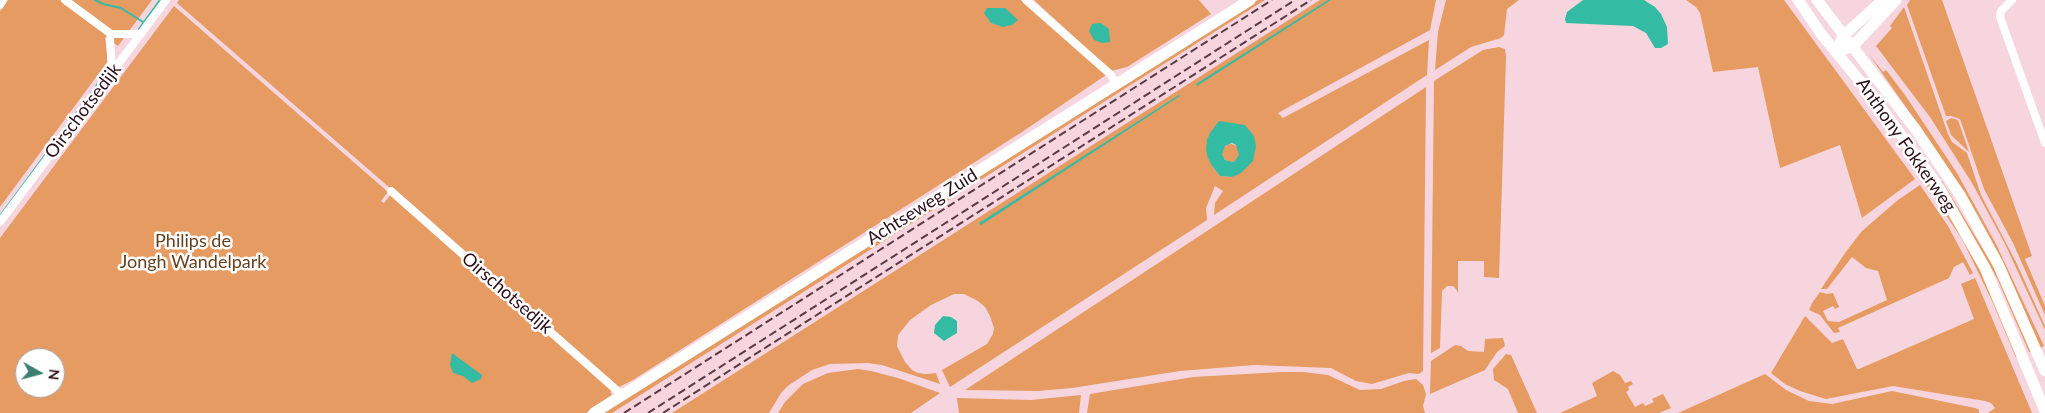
<!DOCTYPE html>
<style>
body{margin:0}
#map{position:relative;width:2045px;height:413px;overflow:hidden;background:#f7d5df;font-family:Lato,sans-serif}
canvas{display:block}
.north{position:absolute;left:15px;top:348px;width:50px;height:50px;box-sizing:border-box;background:#fff;border:1px solid #aa9fa3;border-radius:50%;rotate:97deg;font-size:14px;font-weight:700;line-height:20px;text-align:center;color:#2b0e19}
.north::after{content:'';display:block;margin:auto;width:18px;height:22px;background:#3b7e70;clip-path:polygon(50% 0,100% 100%,50% 72%,0 100%)}
</style>
<div id="map">
<canvas width="2045" height="413"></canvas>
<div class="north">N</div>
</div>
<script>
const ctx = document.querySelector('canvas').getContext('2d');
ctx.lineJoin = 'round';
function paint(path, color) { ctx.fillStyle = color; ctx.fill(path, 'evenodd'); }
const toPath = rows => new Path2D(rows.map(r => 'M' + r).join(''));
function strokePath(path, color, width, dash) { ctx.strokeStyle = color; ctx.lineWidth = width; ctx.lineCap = dash ? 'butt' : 'round'; ctx.setLineDash(dash || []); ctx.stroke(path); }
function label(font, color, halo, rows, align = 'center') {
  ctx.font = font + ' Lato,sans-serif'; ctx.lineWidth = 5; ctx.setLineDash([]); ctx.textBaseline = 'middle'; ctx.strokeStyle = halo; ctx.fillStyle = color; for (const [text, x, y, turn = 0] of rows) {
    ctx.save(); ctx.translate(x, y); ctx.rotate((+turn || 0) * Math.PI / 180); ctx.textAlign = isNaN(turn) ? turn : align; if (halo) ctx.strokeText(text, 0, 0); ctx.fillText(text, 0, 0); ctx.restore();
  }
}
paint(toPath([
 [8,0,152,0,118,46,105,37,108,61,0,207,0,11],
 [179,0,1021,0,1106,75,1022,132,633,380,619,387,177,3],
 [1034,0,1199,0,1211,14,1127,67,1111,71],
 [1258,0,1265,0,612,413,602,413,1124,84,1126,85,1133,80,1133,79],
 [1320,0,1436,0,1430,30,1278,113,1283,118,1429,40,1427,75,1214,215,1215,203,1223,191,1215,186,1206,208,1207,220,950,387,942,370,987,344,993,334,994,328,990,316,985,307,978,301,964,294,954,294,931,305,910,320,898,335,897,346,905,362,912,370,918,373,926,374,936,373,940,384,882,365,868,363,830,364,812,370,789,385,781,393,769,413,672,413],
 [1238,123,1247,167,1232,177,1220,176,1212,166],
 [1446,0,1519,0,1507,9,1504,35,1501,38,1471,47,1435,70,1438,32],
 [1686,0,1784,0,1915,179,1862,218,1840,145,1780,168,1758,67,1713,72,1700,13,1696,7],
 [1910,0,1942,0,2032,256,2025,259,2045,306,2045,315,2013,243,1984,189,1960,119,1951,116,1946,116,1907,5],
 [174,6,388,192,381,201,384,203,391,194,612,391,610,392,612,394,611,396,586,413,0,413,0,238],
 [25,358,55,358,55,388,25,388],
 [1904,7,1948,134,1952,142,1967,153,1981,195,2016,262,2045,326,2045,330,2005,244,1972,183,1930,117,1876,46,1892,28,1890,26],
 [1499,47,1505,49,1506,57,1499,278,1484,277,1484,261,1458,261,1458,293,1456,289,1453,286,1447,286,1442,291,1440,348,1431,353,1434,81,1483,50],
 [1868,53,1883,72,1886,70,1905,95,1957,173,1996,244,2044,346,2040,348,1963,192,1940,156],
 [1426,87,1423,371,1419,374,1409,373,1372,384,1356,381,1331,368,1254,365,1180,371,1072,388,1038,391,965,390],
 [1951,118,1958,120,1969,152,1951,135,1946,121],
 '1222 153a9 9 0 1 1 18 0a9 9 0 1 1-18 0Z',
 [1942,181,1998,274,2033,351,2029,352,1997,278,1940,182],
 [1925,183,1931,183,1976,260,2019,357,2016,358,1993,303,1963,241],
 [1920,185,1948,226,1973,273,1970,275,1963,262,1954,267,1949,278,1838,328,1840,332,1834,333,1820,315,1809,310,1812,303,1820,292,1827,294,1833,293,1839,307,1835,309,1833,306,1823,311,1828,321,1839,322,1887,300,1878,271,1866,268,1852,257,1827,289,1821,289,1845,253,1862,231,1898,200],
 [1975,278,2032,413,1988,413,1995,408,1991,403,1985,401,1893,386,1826,399,1800,391,1785,384,1771,373,1805,316,1832,343,1843,339,1857,369,1859,369,1974,319,1961,284],
 [1503,338,1505,346,1497,352,1485,370,1430,394,1431,361,1455,345,1461,346,1468,351,1484,352,1485,339],
 [1506,354,1511,355,1537,413,1518,413,1508,389,1494,380,1493,369],
 [858,369,871,371,898,378,940,393,911,413,778,413,785,402,803,384,828,373],
 [1613,371,1620,375,1625,383,1631,381,1633,384,1628,387,1629,390,1626,392,1635,407,1643,403,1645,406,1654,402,1652,399,1663,394,1671,408,1659,413,1560,413,1597,396,1592,383],
 [1282,372,1303,372,1328,375,1360,390,1381,389,1404,381,1416,379,1423,385,1426,394,1423,406,1425,413,1087,413,1090,394,1193,377],
 [1765,374,1786,390,1809,401,1832,404,1892,391,1975,408,1979,410,1979,413,1678,413],
 [1081,395,1079,413,959,413,957,398,1031,400]
]), '#e59b61');
paint(toPath([
 [1328,0,1331,0,1197,86,1196,84],
 [1583,0,1644,0,1655,7,1661,14,1667,27,1668,44,1661,48,1655,48,1646,33,1633,26,1566,23,1565,19,1567,12],
 [987,8,1005,8,1018,20,1012,25,1003,27,991,23,984,13],
 [1101,23,1109,29,1110,42,1102,43,1094,40,1089,31,1092,24],
 [1179,95,1180,96,981,225,979,223],
 [1219,121,1245,125,1254,136,1256,146,1253,161,1241,173,1232,177,1220,176,1212,166,1208,158,1206,150,1207,140,1210,133],
 [1232,143,1236,145,1239,155,1235,161,1232,162,1225,160,1222,154,1225,146],
 [943,316,951,317,957,321,957,333,944,341,934,333,935,325],
 [452,353,482,375,481,379,472,383,463,376,453,373,450,365]
]), '#34bba3');
strokePath(toPath([
 [95,0,103,4,121,8,143,22],
 [139,29,160,0],
 [0,216,108,70]
]), '#34bba3', 2);
strokePath(toPath([
 [65,0,111,34,141,34],
 [1026,0,1110,74,1117,84],
 [2012,0,2001,11,2000,17,2045,143],
 [0,5,3,0],
 [111,34,110,39,112,72],
 [391,191,622,395],
 [0,222,166,0]
]), '#fff', 8);
strokePath(toPath([
 [1798,0,1822,35,1877,102,1940,189,1985,268,2045,411],
 [1817,0,1916,130,1960,195,1998,264,2045,371],
 [1840,43,1843,36,1883,0],
 [1845,49,1852,47,1896,0],
 [594,413,1250,0]
]), '#fff', 11);
strokePath(toPath([
 [624,413,1272,0],
 [648,413,1295,0],
 [663,413,1311,0]
]), '#583a45', 2, [8, 4]);
label('18px', '#2b0e19', '#fff', [
 ["Oirschotsedijk",83,111,-53],
 ["Anthony Fokkerweg",1906,145,55],
 ["Achtseweg Zuid",922,207,-32],
 ["Oirschotsedijk",507,293,41]
]);
label('18px', '#674020', '#fff', [
 ["Philips de",193,241],
 ["Jongh Wandelpark",193,262]
]);
</script>
